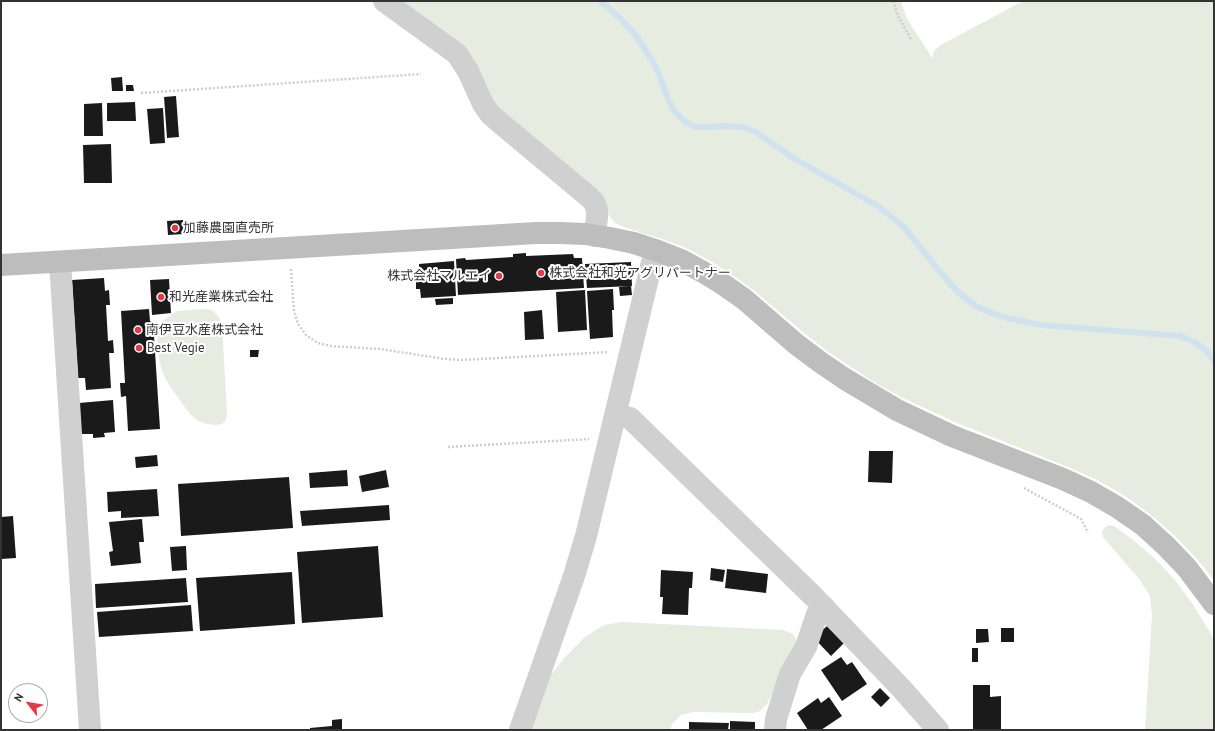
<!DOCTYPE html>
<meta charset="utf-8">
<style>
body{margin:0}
#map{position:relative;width:1215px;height:731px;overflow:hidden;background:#fff;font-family:"PT Sans",sans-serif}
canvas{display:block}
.frame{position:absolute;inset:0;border:2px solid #333;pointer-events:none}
.north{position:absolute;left:8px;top:683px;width:40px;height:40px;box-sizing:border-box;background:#fff;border:1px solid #adadad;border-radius:50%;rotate:301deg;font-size:11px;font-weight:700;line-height:16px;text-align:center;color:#333}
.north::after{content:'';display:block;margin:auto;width:14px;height:18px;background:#e63946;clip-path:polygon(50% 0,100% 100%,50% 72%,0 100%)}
</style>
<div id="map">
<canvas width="1215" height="731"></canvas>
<div class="frame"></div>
<div class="north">N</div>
</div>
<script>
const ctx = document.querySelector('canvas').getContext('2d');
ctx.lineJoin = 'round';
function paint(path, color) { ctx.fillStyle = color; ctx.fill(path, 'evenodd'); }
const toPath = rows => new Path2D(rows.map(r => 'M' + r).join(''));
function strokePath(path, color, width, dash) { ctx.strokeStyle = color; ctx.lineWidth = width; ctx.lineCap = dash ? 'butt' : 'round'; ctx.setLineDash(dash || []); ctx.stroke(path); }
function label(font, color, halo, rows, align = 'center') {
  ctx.font = font + ' "PT Sans","Noto Sans JP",sans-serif'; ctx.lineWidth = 4; ctx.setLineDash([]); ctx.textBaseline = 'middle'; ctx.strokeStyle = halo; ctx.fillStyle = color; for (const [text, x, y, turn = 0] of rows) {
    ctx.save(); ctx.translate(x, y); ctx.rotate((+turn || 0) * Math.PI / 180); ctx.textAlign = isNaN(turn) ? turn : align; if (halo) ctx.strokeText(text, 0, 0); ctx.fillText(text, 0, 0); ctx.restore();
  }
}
paint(toPath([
 [399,1,756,1,759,2,901,1,907,19,933,59,933,55,934,51,939,46,1023,1,1214,1,1214,580,1197,559,1175,536,1151,515,1125,496,1097,480,1068,467,957,423,903,398,877,384,827,351,804,333,752,289,731,274,709,260,686,248,662,239,626,228,615,223,608,214,602,198,505,116],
 [204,309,212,310,219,317,222,325,227,413,226,420,222,424,216,425,207,424,198,421,190,414,169,385,162,372,159,358,157,332,159,325,164,320,177,311],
 [1109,525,1114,526,1132,539,1154,558,1174,579,1192,603,1214,639,1214,730,1145,730,1152,615,1150,596,1140,580,1103,537,1102,532,1104,528],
 [622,622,783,630,793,634,798,642,796,652,767,704,760,711,753,713,693,712,681,715,672,724,670,730,527,730,549,677,566,656,586,636,604,625]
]), '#e6ecdf');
strokePath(toPath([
 [600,1,619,17,633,32,645,49,656,67,669,101,675,112,684,121,695,127,708,127,728,126,743,127,756,132,795,159,878,206,904,227,951,285,963,296,976,306,991,313,1007,318,1042,325,1180,336,1195,342,1208,352,1214,361]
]), '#cfe2ee', 6);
paint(toPath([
 [122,77,123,91,112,91,111,78],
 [126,85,133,85,134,91,126,91],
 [176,96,179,137,167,138,164,97],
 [135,102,136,121,107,121,107,103],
 [102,103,103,136,84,136,84,104],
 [163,108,165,143,150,144,147,109],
 [111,144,112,183,84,183,83,145],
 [183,220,184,234,168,235,167,221],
 [526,253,526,256,573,254,574,258,582,258,584,288,458,295,456,259,465,258,466,260,513,257,513,254],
 [454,261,456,296,421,298,420,289,416,289,416,278,420,278,419,264],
 [631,262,632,286,587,288,585,264],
 [104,278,105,291,109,290,110,305,106,305,108,341,113,340,114,353,109,353,111,388,86,390,85,378,78,378,72,280],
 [169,279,171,313,152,315,150,280],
 [631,286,632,295,620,296,619,287],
 [613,289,614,310,612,310,613,337,590,339,587,291],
 [585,290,587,330,558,332,556,292],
 [453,298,453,304,436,305,435,299],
 [149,309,150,321,153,321,160,429,128,431,126,396,121,397,120,383,125,383,121,311],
 [542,310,544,339,525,340,524,312],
 [250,350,259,350,258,357,250,357],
 [113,400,115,432,104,433,105,437,93,438,93,434,81,434,79,403],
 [869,451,893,451,892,483,868,482],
 [157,455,158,466,136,468,135,457],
 [347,470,348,486,310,488,309,473],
 [386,470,389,487,362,492,359,476],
 [289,477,293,528,181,536,178,484],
 [157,489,159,516,121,518,121,511,108,512,107,492],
 [389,505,390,520,302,526,300,511],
 [13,516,16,558,1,559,1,517],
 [142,519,144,542,139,542,141,563,111,566,109,552,113,551,109,522],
 [186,546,187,570,172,571,170,547],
 [378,546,383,617,302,623,297,552],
 [711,568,725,570,723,582,710,580],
 [727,569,768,574,766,593,725,588],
 [661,570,693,572,692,588,689,588,688,615,662,614,663,597,660,597],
 [292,572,295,624,200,631,196,578],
 [186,578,188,602,96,608,95,584],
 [191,605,193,631,99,637,97,612],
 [827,626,844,643,831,656,814,638],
 [1001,628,1014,628,1014,642,1001,642],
 [976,629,988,629,989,642,976,643],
 [972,648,978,648,978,662,972,662],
 [841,657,847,665,852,662,867,684,842,701,821,670],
 [973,685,990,685,990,697,1001,696,1001,730,973,730],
 [880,688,890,698,881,707,871,697],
 [829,697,842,716,821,730,808,730,797,713,818,698,821,703],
 [342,719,342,730,310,730,310,728,332,726,332,720],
 [730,721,755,722,755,730,730,730],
 [689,722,729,723,728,730,689,730]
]), '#1a1a1a');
strokePath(toPath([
 [893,1,898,16,911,39],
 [141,93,421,74],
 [291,269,294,311,298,324,306,335,318,343,331,346,380,349,445,359,462,360,609,352],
 [448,447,589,439],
 [1024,488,1081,519,1088,533]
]), '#cdcdcd', 2.5, [2, 2]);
strokePath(toPath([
 [384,1,457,54,468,71,483,104,490,114,499,122,589,197,594,202,597,210,597,217,595,236],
 [60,262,90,730],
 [616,415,630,418,814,597,901,688,938,730],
 [520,730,574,576,586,536,651,266,656,251],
 [775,730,776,719,790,674,806,647,817,614,824,607]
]), '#d0d0d0', 22);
strokePath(toPath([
 [1,265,536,233,560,233,585,234,610,238,634,243,658,251,681,260,703,272,724,285,744,299,796,344,820,362,845,379,897,410,952,436,1063,479,1091,492,1117,507,1143,525,1166,546,1187,568,1214,604]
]), '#bdbdbd', 22);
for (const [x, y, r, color] of [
 [175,228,4,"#e63946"],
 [541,273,4,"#e63946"],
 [499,276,4,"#e63946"],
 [161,297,4,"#e63946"],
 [138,330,4,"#e63946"],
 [139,348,4,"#e63946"]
]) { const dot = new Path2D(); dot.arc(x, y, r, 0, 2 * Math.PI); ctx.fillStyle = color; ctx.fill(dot); strokePath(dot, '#fff', 1.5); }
label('13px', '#333', '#fff', [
 ["加藤農園直売所",183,228],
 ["株式会社和光アグリパートナー",549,273],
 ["株式会社マルエイ",491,276,"right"],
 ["和光産業株式会社",169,297],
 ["南伊豆水産株式会社",146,330],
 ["Best Vegie",147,348]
], 'left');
</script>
